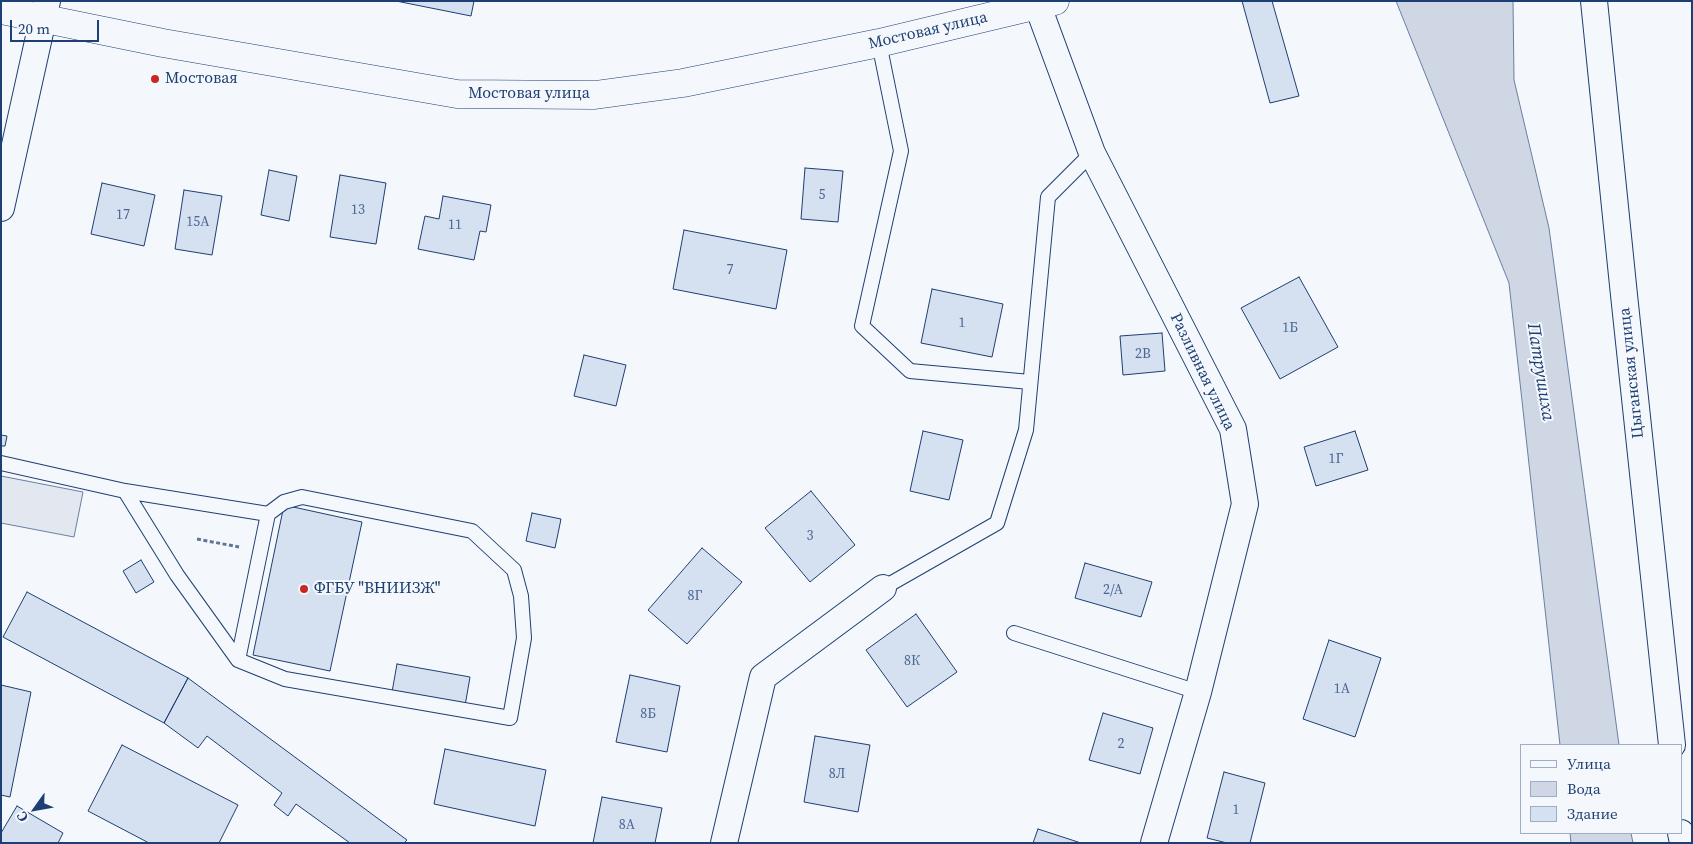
<!DOCTYPE html>
<meta charset="utf-8">
<style>
body{margin:0}
#map{position:relative;width:1693px;height:844px;overflow:hidden;background:#f4f7fb;font-family:"Source Serif 4",serif}
canvas{display:block}
.frame{position:absolute;inset:0;border:2px solid #1d3f73;pointer-events:none}
.legend{position:absolute;left:1520px;top:744px;width:162px;height:90px;box-sizing:border-box;background:#f4f7fb;border:1px solid #9eadc5;margin:0;padding:6px 9px;list-style:none;font-size:15px;color:#1d3f73}
.legend li{display:flex;align-items:center;gap:10px;height:25px}
.legend b{width:25px;border:1px solid #9eadc5}
.north{position:absolute;left:10px;top:784px;width:50px;height:50px;-webkit-text-stroke:4px #f4f7fb;paint-order:stroke;rotate:238deg;font-size:14px;font-weight:700;line-height:20px;text-align:center;color:#1d3f73}
.north::after{content:'';display:block;margin:auto;width:18px;height:22px;background:#1d3f73;clip-path:polygon(50% 0,100% 100%,50% 72%,0 100%)}
.scale{position:absolute;left:10px;top:20px;width:89px;height:22px;box-sizing:border-box;border:2px solid #1d3f73;border-top:0;padding-left:6px;font-size:15px;line-height:18px;white-space:nowrap;color:#1d3f73;-webkit-text-stroke:4px #f4f7fb;paint-order:stroke}
</style>
<div id="map">
<canvas width="1693" height="844"></canvas>
<div class="frame"></div>
<ul class="legend">
<li><b style="height:6px;background:#f4f7fb"></b>Улица</li>
<li><b style="height:14px;background:#cfd7e4"></b>Вода</li>
<li><b style="height:14px;background:#d5e0f0"></b>Здание</li>
</ul>
<div class="north">С</div>
<div class="scale">20 m</div>
</div>
<script>
const ctx = document.querySelector('canvas').getContext('2d');
ctx.lineJoin = 'round';
function paint(path, color) { ctx.fillStyle = color; ctx.fill(path, 'evenodd'); }
const toPath = rows => new Path2D(rows.map(r => 'M' + r).join(''));
function strokePath(path, color, width, dash) { ctx.strokeStyle = color; ctx.lineWidth = width; ctx.lineCap = dash ? 'butt' : 'round'; ctx.setLineDash(dash || []); ctx.stroke(path); }
function label(font, color, halo, rows, align = 'center') {
  ctx.font = font + ' "Source Serif 4",serif'; ctx.lineWidth = 4; ctx.setLineDash([]); ctx.textBaseline = 'middle'; ctx.strokeStyle = halo; ctx.fillStyle = color; for (const [text, x, y, turn = 0] of rows) {
    ctx.save(); ctx.translate(x, y); ctx.rotate((+turn || 0) * Math.PI / 180); ctx.textAlign = isNaN(turn) ? turn : align; if (halo) ctx.strokeText(text, 0, 0); ctx.fillText(text, 0, 0); ctx.restore();
  }
}
const parking = toPath([
 [1,476,83,492,74,537,1,523,1,476]
]);
paint(parking, '#e3e8f0');
strokePath(parking, '#687fa3', 1);
const water = toPath([
 [1396,1,1513,1,1514,80,1549,228,1619,745,1560,745,1509,283,1396,1],
 [1570,833,1631,833,1633,843,1571,843,1570,833]
]);
paint(water, '#cfd7e4');
strokePath(water, '#687fa3', 1);
const building = toPath([
 [396,1,474,1,471,16,396,1],
 [1242,1,1272,1,1299,96,1270,103,1242,1],
 [805,168,843,171,838,222,801,219,805,168],
 [269,170,297,176,289,221,261,215,269,170],
 [340,175,386,183,376,244,330,237,340,175],
 [102,183,155,195,144,246,91,234,102,183],
 [184,190,222,196,212,255,175,249,184,190],
 [443,196,491,205,486,232,480,231,474,260,418,249,425,216,439,219,443,196],
 [684,230,787,250,776,309,673,289,684,230],
 [1299,277,1338,347,1280,379,1241,308,1299,277],
 [932,289,1003,304,992,357,921,343,932,289],
 [1162,333,1165,371,1123,375,1120,336,1162,333],
 [584,355,626,365,616,406,574,396,584,355],
 [923,431,963,440,949,500,910,491,923,431],
 [1355,431,1368,470,1316,486,1304,447,1355,431],
 [1,435,7,436,5,446,1,446,1,435],
 [811,491,855,545,810,582,765,528,811,491],
 [284,505,362,522,330,671,253,655,284,505],
 [532,513,561,519,555,548,526,541,532,513],
 [702,548,742,582,687,644,648,610,702,548],
 [141,560,154,582,136,593,123,571,141,560],
 [1085,563,1152,582,1141,617,1075,598,1085,563],
 [27,592,188,678,164,723,3,637,27,592],
 [916,614,957,672,907,707,866,650,916,614],
 [1329,640,1381,658,1355,737,1303,719,1329,640],
 [397,664,470,677,465,706,392,692,397,664],
 [630,675,680,686,667,752,616,742,630,675],
 [188,678,407,840,404,843,350,843,296,804,288,816,274,805,282,793,207,736,198,748,164,723,188,678],
 [1,685,31,692,10,797,1,795,1,685],
 [1103,713,1153,728,1140,774,1089,760,1103,713],
 [815,736,870,745,858,812,804,802,815,736],
 [122,745,238,805,219,843,149,843,88,811,122,745],
 [445,749,546,770,535,826,434,804,445,749],
 [1224,772,1265,783,1250,843,1227,843,1207,838,1224,772],
 [602,797,662,808,655,843,593,843,602,797],
 [17,806,63,833,58,843,1,843,1,833,17,806],
 [1038,829,1081,843,1033,843,1038,829]
]);
paint(building, '#d5e0f0');
strokePath(building, '#1d3f73', 1);
const service = toPath([
 [879,43,901,151,862,326,910,371,1030,382],
 [1,463,125,491,268,514,284,502,302,497,472,531,514,570,521,596,524,638,510,718,285,679,238,660,177,575,125,491],
 [883,588,997,523,1026,430,1048,197,1092,153],
 [1014,633,1198,692],
 [238,660,268,514]
]);
const minor = toPath([
 [1036,1,1092,153,1233,429,1245,504,1198,692,1154,843],
 [1594,1,1624,295,1672,745],
 [1,208,47,1],
 [1681,833,1683,843],
 [724,843,763,677,883,588]
]);
const tertiary = toPath([
 [1,10,163,43,457,94,595,95,683,83,879,43,1055,1]
]);
strokePath(service, '#1d3f73', 16);
strokePath(minor, '#1d3f73', 28);
strokePath(tertiary, '#1d3f73', 29);
strokePath(toPath([
 [197,539,239,547]
]), '#5e769c', 3, [4, 2.5]);
strokePath(service, '#f4f7fb', 14);
strokePath(minor, '#f4f7fb', 26);
strokePath(tertiary, '#f4f7fb', 28);
for (const [x, y, r, color] of [
 [155,79,5,"#c62828"],
 [304,589,5,"#c62828"]
]) { const dot = new Path2D(); dot.arc(x, y, r, 0, 2 * Math.PI); ctx.fillStyle = color; ctx.fill(dot); strokePath(dot, '#f4f7fb', 2); }
label('14px', '#4b6792', null, [
 ["5",822,195],
 ["13",358,210],
 ["17",123,215],
 ["15А",198,222],
 ["11",455,225],
 ["7",730,270],
 ["1",962,323],
 ["1Б",1290,328],
 ["2В",1143,354],
 ["1Г",1336,459],
 ["3",810,536],
 ["2/А",1113,590],
 ["8Г",695,596],
 ["8К",912,661],
 ["1А",1342,689],
 ["8Б",648,714],
 ["2",1121,744],
 ["8Л",837,774],
 ["1",1236,810],
 ["8А",627,825]
]);
label('16px', '#1d3f73', '#f4f7fb', [
 ["Мостовая улица",928,31,-13],
 ["Мостовая улица",529,94],
 ["Разливная улица",1202,372,64],
 ["Цыганская улица",1632,373,-96]
]);
label('16px', '#1d3f73', '#f4f7fb', [
 ["Мостовая",165,79],
 ["ФГБУ \"ВНИИЗЖ\"",314,589]
], 'left');
label('italic 18px', '#1d3f73', '#f4f7fb', [
 ["Патрушиха",1540,372,81]
]);
</script>
